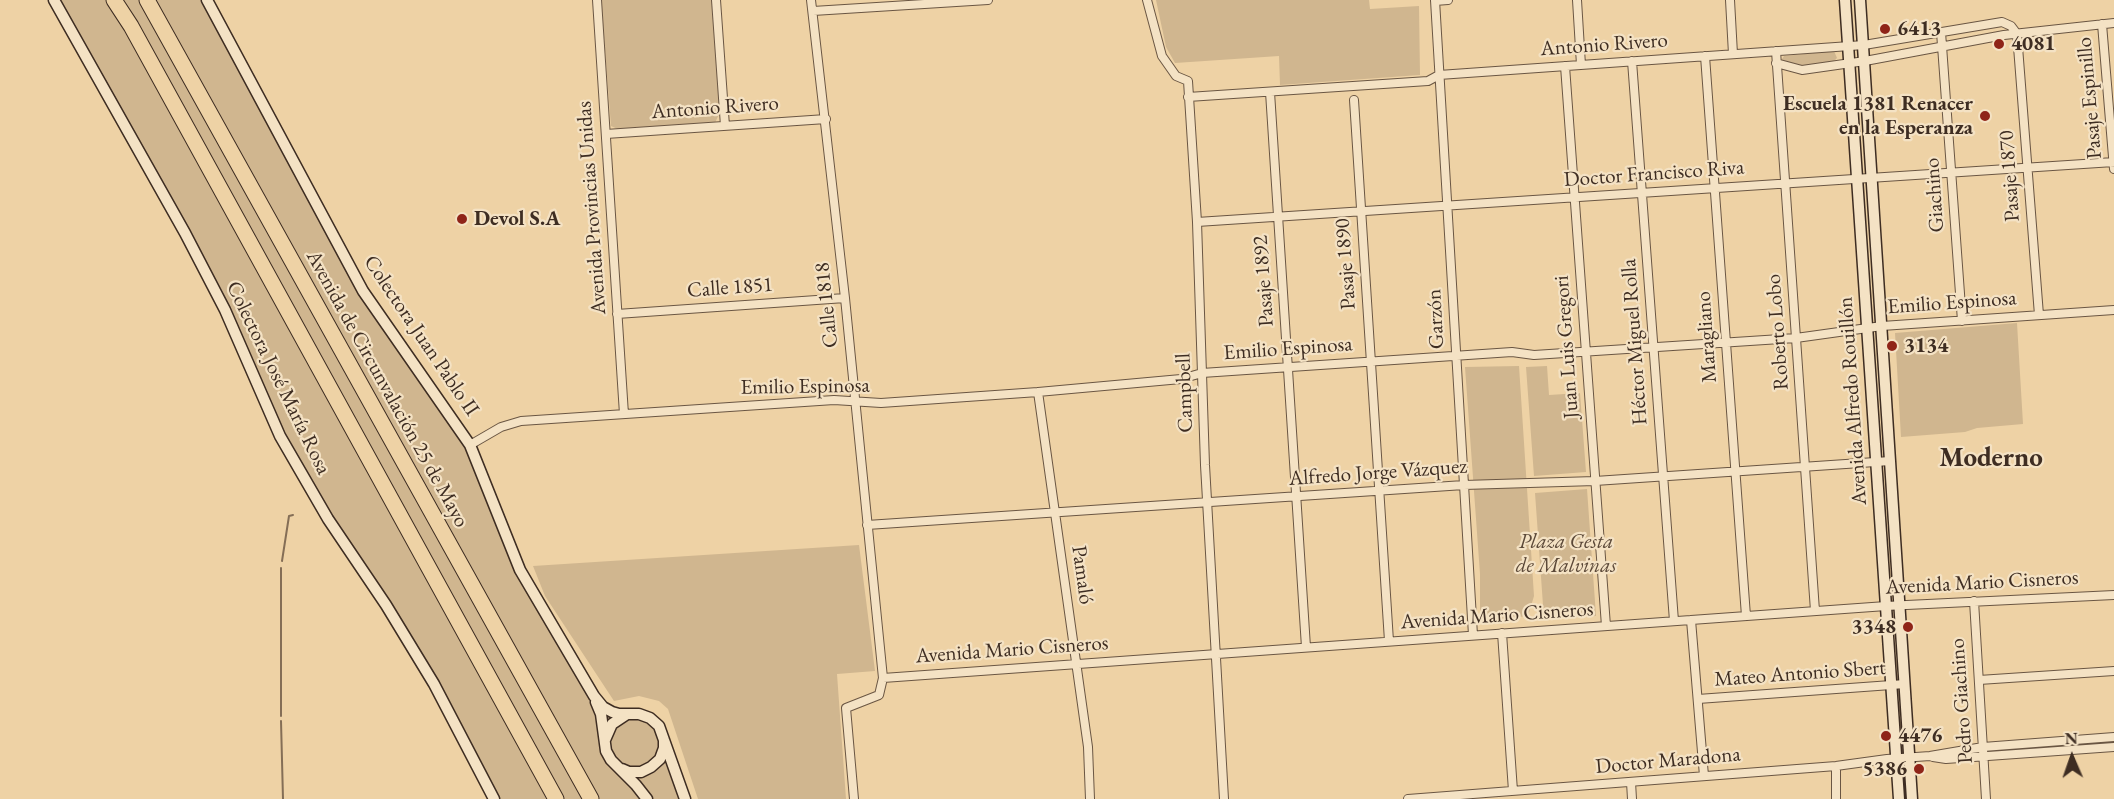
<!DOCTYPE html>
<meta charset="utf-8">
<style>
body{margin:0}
#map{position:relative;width:2114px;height:799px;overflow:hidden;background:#eed2a5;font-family:"EB Garamond",serif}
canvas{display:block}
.north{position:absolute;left:2042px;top:727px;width:60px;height:60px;-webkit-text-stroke:4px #f4e2c4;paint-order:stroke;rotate:358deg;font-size:16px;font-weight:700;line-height:24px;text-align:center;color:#3e2d22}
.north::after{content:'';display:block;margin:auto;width:21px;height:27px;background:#3e2d22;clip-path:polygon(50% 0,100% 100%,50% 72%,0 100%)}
</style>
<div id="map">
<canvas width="2114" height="799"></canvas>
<div class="north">N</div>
</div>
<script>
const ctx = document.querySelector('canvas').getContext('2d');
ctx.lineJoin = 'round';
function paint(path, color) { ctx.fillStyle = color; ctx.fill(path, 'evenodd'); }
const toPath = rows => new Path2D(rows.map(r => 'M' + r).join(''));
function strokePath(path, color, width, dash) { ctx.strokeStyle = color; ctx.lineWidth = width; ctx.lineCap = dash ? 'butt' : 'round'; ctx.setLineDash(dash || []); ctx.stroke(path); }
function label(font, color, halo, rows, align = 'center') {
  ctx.font = font + ' "EB Garamond",serif'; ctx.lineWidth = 4.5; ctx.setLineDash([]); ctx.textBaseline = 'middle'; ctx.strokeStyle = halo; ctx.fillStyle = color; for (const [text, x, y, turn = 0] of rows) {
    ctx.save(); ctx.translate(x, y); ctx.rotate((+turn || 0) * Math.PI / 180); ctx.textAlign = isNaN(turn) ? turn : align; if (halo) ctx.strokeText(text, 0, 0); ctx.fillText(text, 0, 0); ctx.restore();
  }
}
paint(toPath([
 [54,0,207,0,363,291,470,445,520,570,603,707,650,718,685,799,494,799,454,726,306,483,225,310],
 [601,0,712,0,720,112,715,123,620,130,611,126],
 [1156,0,1369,0,1370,9,1419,6,1420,75,1280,85,1279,56,1175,63,1166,47],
 [1834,51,1837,58,1834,61,1802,67,1783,62,1782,59,1784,56],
 [2017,323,2023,424,1977,428,1965,432,1901,437,1895,333],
 [1519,366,1534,596,1528,616,1487,620,1480,610,1480,574,1465,367],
 [1547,366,1549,395,1580,393,1586,472,1534,476,1526,367],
 [1587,489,1596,616,1544,619,1535,493],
 [859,545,875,671,837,674,846,799,698,799,668,709,659,701,639,696,614,701,545,596,533,566]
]), '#d0b68f');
strokePath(toPath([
 [282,561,289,516,293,515],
 [281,568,281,716],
 [281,721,283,799]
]), '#846e56', 2);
const street = toPath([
 [597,0,624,414],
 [716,0,725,126],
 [811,0,845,298,883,678,879,695,846,708,854,799],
 [1147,0,1162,56,1176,76,1188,81,1197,222,1205,465,1224,799],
 [1435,0,1473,635],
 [1577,0,1581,65],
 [1730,0,1733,54],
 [1435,1,1448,0],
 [813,11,988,0],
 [2102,24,2114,169],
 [1941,32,1962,321],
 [2017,34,2039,315],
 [1776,51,1815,611],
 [1705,56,1746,616],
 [1632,61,1674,621],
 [1776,63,1802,70,1865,61,2004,35,2114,23],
 [1565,66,1606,626],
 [1270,92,1306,647],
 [1188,97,1428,81,1439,75,1864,45,2002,22,2011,26,2017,34],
 [1354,100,1389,641],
 [606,134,826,119],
 [1197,222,2114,162],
 [617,314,845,298],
 [1038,392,1088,747,1090,799],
 [470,445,501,427,521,421,834,400,881,403,1038,392,1181,379,1202,373,1512,352,1534,355,1796,338,1882,326,2114,310],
 [867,525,1464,485,1595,481,1890,461],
 [1974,601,1986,799],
 [1691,620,1704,776],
 [1502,633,1513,791],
 [883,678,1886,606,2114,595],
 [1979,680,2114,671],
 [1698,699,1905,684],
 [1933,757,1946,759,2114,747],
 [1836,766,1836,799],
 [1631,782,1632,799],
 [1408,799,1836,766,1887,759,1930,756,1983,747,2114,737]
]);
const secondary = toPath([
 [54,0,185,233,225,310,280,436,328,519,386,605,434,684,494,799],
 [207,0,363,291,470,445,520,570,594,696,603,707,612,712,619,714,639,714,650,718,659,726,685,799],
 [1845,0,1899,799],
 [1860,0,1912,799],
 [596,702,601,714,606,751,611,760,636,785,647,799],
 [605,740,612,724,627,714],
 [622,769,629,772,641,772,651,767,660,759,664,748,664,740]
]);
const highway = toPath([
 [114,0,131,26,556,799],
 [147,0,591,799]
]);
strokePath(street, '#6a5643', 10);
strokePath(secondary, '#3e2d22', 13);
strokePath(highway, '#3e2d22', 17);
strokePath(street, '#f4e2c4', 8);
strokePath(secondary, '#f4e2c4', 10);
strokePath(highway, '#eed2a5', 15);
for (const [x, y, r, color] of [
 [1885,29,6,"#8f2418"],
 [1999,44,6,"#8f2418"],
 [1985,116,6,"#8f2418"],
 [462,219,6,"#8f2418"],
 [1892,346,6,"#8f2418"],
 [1908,627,6,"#8f2418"],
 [1886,736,6,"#8f2418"],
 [1919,769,6,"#8f2418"]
]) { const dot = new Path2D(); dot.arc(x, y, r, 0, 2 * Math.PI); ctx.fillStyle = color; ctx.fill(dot); strokePath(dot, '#f4e2c4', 2); }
label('bold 21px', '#3e2d22', '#f4e2c4', [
 ["6413",1897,29],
 ["4081",2011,44],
 ["Escuela 1381 Renacer",1973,104,"right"],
 ["en la Esperanza",1973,128,"right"],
 ["Devol S.A",474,219],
 ["3134",1904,346],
 ["3348",1896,627,"right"],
 ["4476",1898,736],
 ["5386",1907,769,"right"]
], 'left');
label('21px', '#3e2d22', '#f4e2c4', [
 ["Antonio Rivero",1604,45,-4],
 ["Pasaje Espinillo",2090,98,-95],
 ["Antonio Rivero",715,108,-4],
 ["Doctor Francisco Riva",1654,174,-4],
 ["Pasaje 1870",2010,176,-94],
 ["Giachino",1935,195,-94],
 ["Avenida Provincias Unidas",592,208,-94],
 ["Pasaje 1890",1346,264,-94],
 ["Pasaje 1892",1264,281,-94],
 ["Calle 1851",730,288,-4],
 ["Emilio Espinosa",1952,303,-4],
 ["Calle 1818",827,305,-96],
 ["Garzón",1436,319,-93],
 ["Roberto Lobo",1778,332,-94],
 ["Colectora Juan Pablo II",421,336,56],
 ["Maragliano",1707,337,-94],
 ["Héctor Miguel Rolla",1635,342,-94],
 ["Juan Luis Gregori",1567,347,-94],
 ["Emilio Espinosa",1288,349,-4],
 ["Colectora José María Rosa",278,378,64],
 ["Emilio Espinosa",805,387,-1],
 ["Avenida de Circunvalación 25 de Mayo",387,389,61],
 ["Campbell",1185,393,-92],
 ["Avenida Alfredo Rouillón",1853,401,-94],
 ["Alfredo Jorge Vázquez",1378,473,-4],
 ["Pamaló",1082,575,82],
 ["Avenida Mario Cisneros",1982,583,-3],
 ["Avenida Mario Cisneros",1497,616,-4],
 ["Avenida Mario Cisneros",1012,650,-4],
 ["Mateo Antonio Sbert",1800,674,-4],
 ["Pedro Giachino",1962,701,-94],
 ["Doctor Maradona",1668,761,-5]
]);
label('italic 21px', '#5b4838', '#f4e2c4', [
 ["Plaza Gesta",1566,542],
 ["de Malvinas",1566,566]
]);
label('bold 27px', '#3e2d22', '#f4e2c4', [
 ["Moderno",1991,459]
]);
</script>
